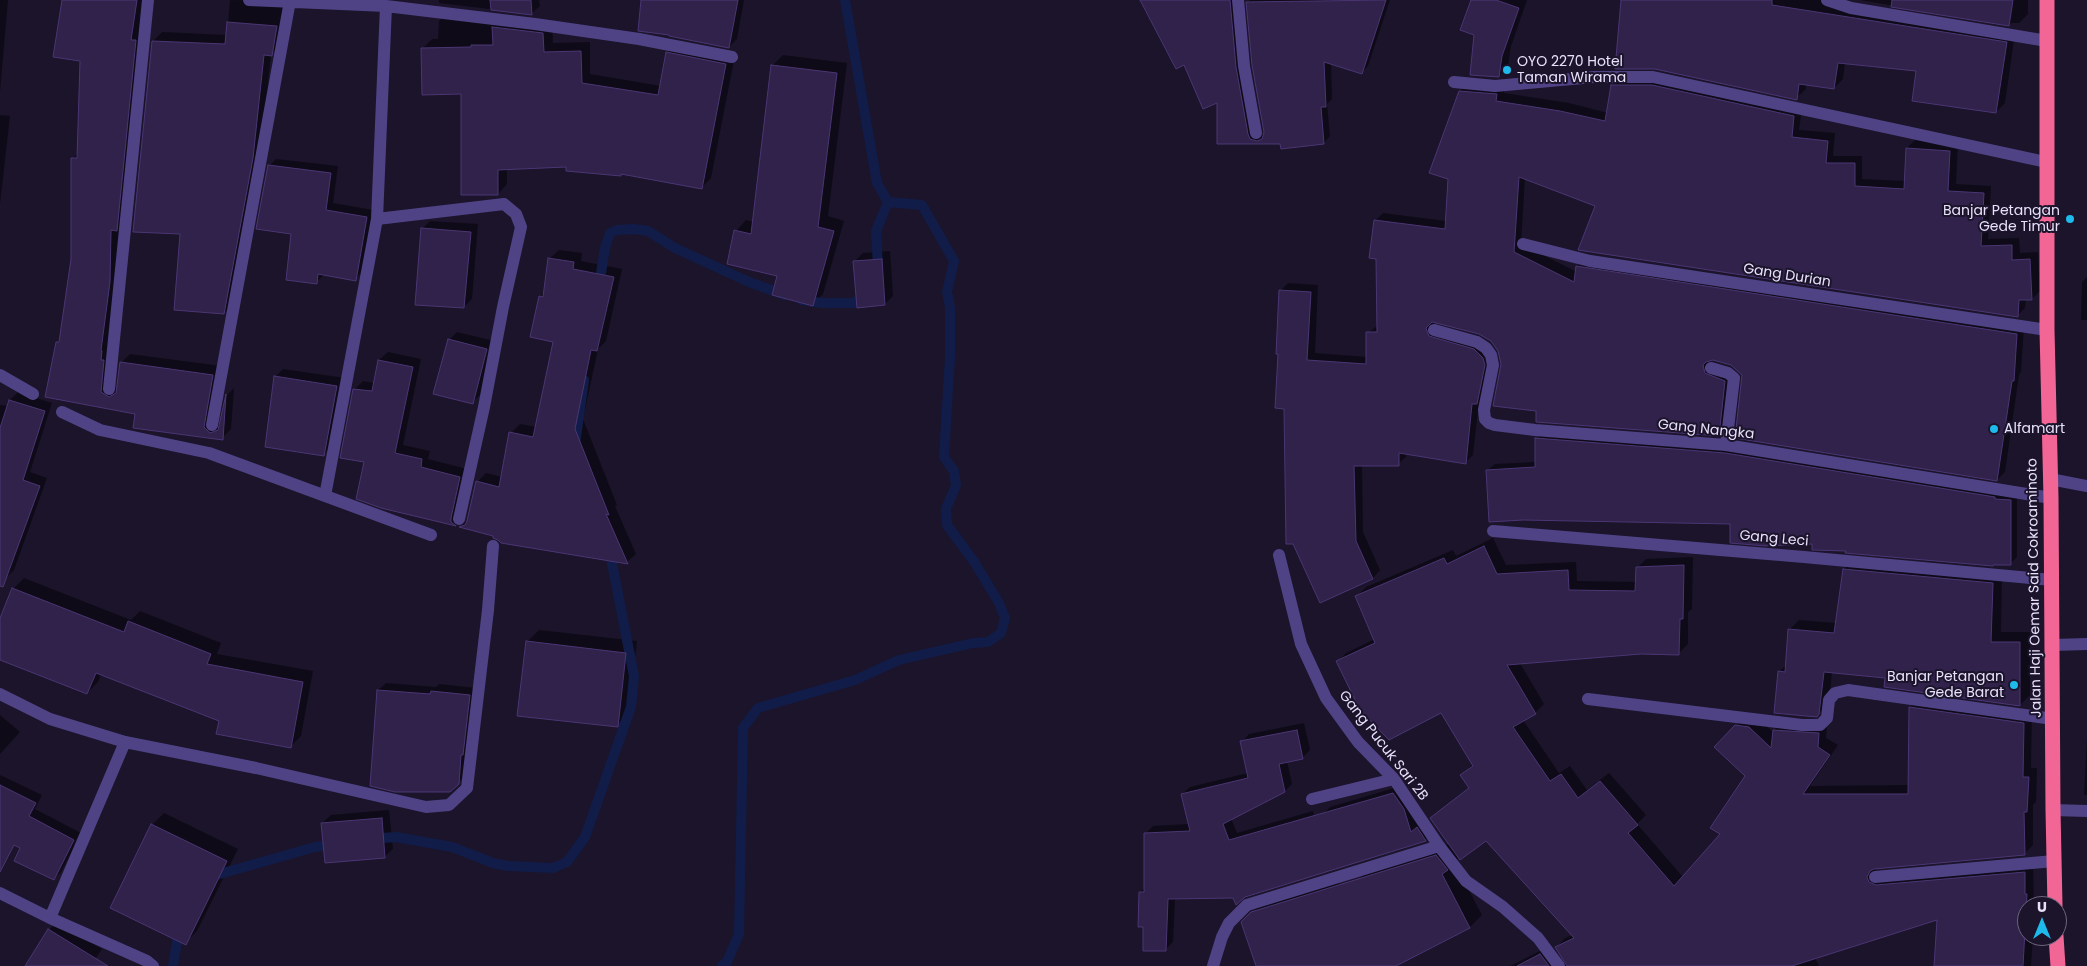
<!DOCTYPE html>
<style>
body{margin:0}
#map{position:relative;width:2087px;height:966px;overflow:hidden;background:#1b142b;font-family:Poppins,sans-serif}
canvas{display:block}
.north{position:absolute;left:2017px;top:896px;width:50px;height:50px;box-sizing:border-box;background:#1b142b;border:1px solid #6d667f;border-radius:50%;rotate:0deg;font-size:14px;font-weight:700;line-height:20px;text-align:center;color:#e8e1fc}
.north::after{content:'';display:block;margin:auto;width:18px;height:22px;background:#1ebaeb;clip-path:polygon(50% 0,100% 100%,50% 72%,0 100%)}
</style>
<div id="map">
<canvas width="2087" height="966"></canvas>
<div class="north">U</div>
</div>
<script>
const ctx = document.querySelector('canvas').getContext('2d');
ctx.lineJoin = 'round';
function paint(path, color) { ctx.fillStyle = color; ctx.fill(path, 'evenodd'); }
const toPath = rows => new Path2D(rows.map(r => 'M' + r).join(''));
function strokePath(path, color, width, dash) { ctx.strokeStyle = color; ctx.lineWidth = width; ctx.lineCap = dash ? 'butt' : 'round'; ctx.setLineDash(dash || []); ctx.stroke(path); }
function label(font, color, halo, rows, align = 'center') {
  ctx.font = font + ' Poppins,sans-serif'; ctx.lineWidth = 4; ctx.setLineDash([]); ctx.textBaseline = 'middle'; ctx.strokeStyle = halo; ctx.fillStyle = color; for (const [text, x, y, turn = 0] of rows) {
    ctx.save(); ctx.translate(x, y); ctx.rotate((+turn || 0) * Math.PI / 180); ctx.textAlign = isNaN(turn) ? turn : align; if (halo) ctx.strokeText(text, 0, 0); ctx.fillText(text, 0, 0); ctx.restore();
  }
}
paint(toPath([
 [0,0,8,0,0,92],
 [63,0,144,0,114,387,118,388,121,363,130,354,221,366,213,418,221,425,227,395,234,388,231,429,222,438,136,413,47,396,57,342,61,338,72,259,72,159,79,152,81,59],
 [230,0,287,1,280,45,271,54,261,148,233,304,224,313,181,233,153,41,162,32,227,35],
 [439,0,539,0,540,6,531,14,439,3],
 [642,0,744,0,737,39,729,47],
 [1153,0,1236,0,1256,132,1264,135,1265,132,1248,2,1250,0,1390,0,1368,66,1362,72,1331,63,1332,99,1327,104,1330,136,1324,143,1218,143,1218,101,1184,63],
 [1472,0,1527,0,1511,46,1508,67,1499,76,1475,34],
 [1622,0,1837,0,2015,33,2005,103,1996,112,1918,70,1845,62,1843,79,1834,88,1806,84,1806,89,1796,98],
 [1860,0,2028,0,2028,14,2019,23,2011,23,2008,25],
 [448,12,552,25,553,43,590,42,590,74,661,86,667,53,676,44,735,55,711,178,702,187,623,173,620,175,567,165,507,168,507,184,498,194,462,93,422,49,432,39,438,39,439,21],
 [783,55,847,63,828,216,844,221,823,294,812,305,779,275,736,231,746,220,754,222,772,66],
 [1620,78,1660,78,1802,108,1799,130,1835,133,1833,156,1862,156,1862,179,1906,181,1907,148,1915,140,1958,144,1956,184,1991,186,1988,239,2019,238,2020,253,2038,252,2040,291,2032,299,2026,299,2025,308,2017,316,1597,205,1525,178,1521,244,1577,272,1577,266,1585,259,2024,326,2021,372,2019,375,2005,472,1997,480,1743,375,1731,364,1711,359,1712,366,1733,374,1726,427,1718,435,1538,409,1502,364,1499,350,1492,341,1480,333,1434,321,1436,328,1491,350,1484,395,1479,401,1473,455,1465,463,1406,453,1406,457,1398,464,1362,464,1363,532,1380,570,1373,578,1320,602,1285,407,1280,291,1288,283,1318,285,1315,353,1367,357,1368,333,1378,325,1375,221,1383,213,1446,221,1460,91,1468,83,1504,87,1504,93,1569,103,1608,113,1612,86],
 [0,115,10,116,0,204],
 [276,159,338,166,333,203,373,210,362,272,355,279,324,275,316,282,293,233,269,166],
 [430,221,478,224,472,299,464,307,422,229],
 [559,250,582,253,581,261,622,269,606,341,598,349,583,419,617,505,615,506,636,554,627,562,495,535,461,526,469,519,477,482,486,473,502,477,511,433,520,424,537,427,554,341,540,297,545,292,549,259],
 [890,251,893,296,885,304,855,261,863,253],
 [2087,277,2087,320,2081,320,2082,282],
 [457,332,494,341,481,394,473,402,449,340],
 [388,352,421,359,403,445,430,451,428,459,467,469,463,517,455,525,381,507,366,461,355,389,363,381,375,383,379,360],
 [283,369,345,378,332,446,324,454,275,377],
 [18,392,52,403,30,472,47,478,14,570,6,578,0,576,0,405,8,406,10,400],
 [1543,432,1732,447,2017,493,2017,557,2010,564,1847,550,1731,523,1488,470,1495,464,1536,462,1537,439],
 [1493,538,1506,565,1576,562,1577,581,1637,582,1637,568,1646,559,1693,557,1692,609,1688,612,1688,644,1679,653,1641,653,1520,663,1544,704,1535,713,1523,720,1559,773,1570,766,1587,790,1609,773,1646,815,1637,824,1683,877,1722,834,1747,776,1736,726,1745,717,1758,718,1774,733,1774,730,1783,721,1827,725,1826,738,1838,745,1810,786,1909,785,1910,707,1919,698,2032,714,2031,768,2037,768,2036,802,2033,805,2033,845,2024,854,1875,868,1877,873,2033,863,2034,906,2027,906,2027,936,2033,936,2031,966,1936,966,1938,918,1815,958,1819,966,1510,966,1550,946,1562,962,1569,966,1557,947,1565,938,1573,935,1486,839,1454,862,1482,915,1470,927,1401,962,1358,880,1370,868,1450,844,1431,818,1470,787,1462,775,1473,764,1442,712,1337,662,1346,653,1375,639,1357,596,1366,587,1453,550,1456,556],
 [1854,559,2002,573,2001,632,2030,632,2030,695,2020,705,1886,677,1832,672,1829,703,1816,716,1779,672,1787,664,1789,630,1799,620,1836,623,1844,569],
 [24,578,131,620,140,611,221,643,217,654,313,671,301,736,290,747,101,674,98,682,87,693,0,659,0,621,13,589],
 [539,630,637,641,629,713,617,725,527,642],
 [386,683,436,687,439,684,477,688,466,775,450,791,378,690],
 [0,715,20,732,0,754],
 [1304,723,1310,750,1303,757,1287,761,1292,784,1285,791,1231,818,1237,833,1313,811,1330,864,1234,896,1175,897,1173,942,1165,950,1145,926,1140,892,1145,887,1146,833,1153,826,1189,824,1182,794,1190,787,1248,773,1242,742,1249,734],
 [2087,738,2087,795,2084,795],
 [0,775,42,795,35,809,81,833,61,872,54,879,22,848,0,836],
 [1401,786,1411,802,1418,826,1424,821,1432,834,1425,840,1323,814,1330,807],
 [389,810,393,849,384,857,322,823,331,815],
 [164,813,238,849,197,931,185,943,152,825],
 [1338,879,1366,966,1323,966,1243,922,1263,902],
 [57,922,102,949,94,961,103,966,27,966,49,930]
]), '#0007');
strokePath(toPath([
 [876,273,878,267,876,231,888,202],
 [599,286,605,248,610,233,617,230,633,229,648,231,675,248,749,282,785,295],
 [801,300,822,303,853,303,867,296],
 [575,444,584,380],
 [370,839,396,837,452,847,493,863,508,866,553,868,567,862,585,837,631,707,634,676,609,548],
 [211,880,216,875,315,847,335,844],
 [173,966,179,929],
 [722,966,727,962,739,934,743,728,758,708,855,680,899,660,973,643,988,642,1001,633,1005,618,999,603,975,563,947,525,946,509,956,485,954,471,944,457,950,357,950,307,947,292,954,261,922,205,888,202,877,183,845,0]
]), '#111d48', 10);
const building = toPath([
 [62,0,137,0,131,40,136,40,117,231,111,230,110,282,101,350,102,351,101,360,104,360,101,392,109,397,116,393,120,362,213,375,204,427,210,433,218,430,226,394,223,440,133,428,135,414,45,397,56,342,59,342,71,259,71,158,77,158,80,61,53,57,62,0],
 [490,0,531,0,532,15,491,10,490,0],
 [641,0,738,0,729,48,669,36,669,35,638,31,641,0],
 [1140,0,1230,0,1236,67,1248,134,1250,139,1257,141,1262,139,1264,132,1252,65,1246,2,1386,0,1362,74,1324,62,1326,107,1321,107,1324,144,1281,149,1280,144,1217,144,1217,103,1203,109,1184,65,1176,69,1140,0],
 [1471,0,1496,0,1519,8,1502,56,1499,77,1470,75,1474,35,1460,30,1471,0],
 [1621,0,1772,0,1772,5,2007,42,1996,113,1912,101,1916,71,1838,63,1834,89,1799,84,1797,100,1655,69,1615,69,1621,0],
 [1892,0,2013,0,2009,26,1891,7,1892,0],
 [227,22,277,26,272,56,264,55,253,158,224,314,174,310,180,234,133,232,152,41,225,44,227,22],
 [492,27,543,33,544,52,581,51,582,83,658,95,666,52,726,64,702,189,621,174,621,176,566,171,566,167,498,170,498,195,461,195,461,94,422,95,421,48,471,47,471,45,493,45,492,27],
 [771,65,837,73,818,227,834,231,813,306,772,295,777,276,727,264,734,230,751,234,771,65],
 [1611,85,1652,85,1794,116,1792,137,1828,141,1826,163,1855,163,1855,186,1904,189,1906,148,1950,151,1948,191,1984,193,1981,246,2012,245,2012,260,2030,259,2032,300,2019,300,2018,317,1578,250,1595,206,1519,177,1514,252,1574,282,1576,266,2017,334,2014,381,2012,381,1997,481,1735,438,1742,375,1731,365,1713,360,1706,362,1703,365,1705,373,1725,381,1719,436,1536,422,1536,411,1493,406,1501,364,1498,351,1491,341,1479,334,1432,322,1426,328,1429,336,1474,349,1483,358,1485,365,1477,404,1472,404,1466,464,1399,453,1399,466,1354,466,1356,541,1373,579,1320,603,1293,544,1286,544,1284,409,1275,408,1278,354,1276,354,1279,290,1311,292,1307,360,1366,364,1366,332,1377,332,1376,259,1369,258,1374,220,1445,229,1448,179,1429,173,1459,91,1497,94,1496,101,1560,111,1605,121,1611,85],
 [268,165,331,173,326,210,367,217,356,281,318,274,317,284,286,280,291,234,256,229,268,165],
 [421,228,471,232,464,308,415,305,421,228],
 [548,258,574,262,573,269,614,277,597,351,591,350,575,429,609,515,606,514,628,564,501,543,498,540,493,538,493,536,459,527,465,525,467,521,476,481,499,487,509,432,533,437,553,342,530,337,539,296,543,297,548,258],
 [882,259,885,305,857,308,853,261,882,259],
 [448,339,487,349,473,404,433,394,448,339],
 [378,360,413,367,395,453,422,459,421,467,460,477,451,518,451,522,456,526,381,508,356,499,364,462,340,458,353,389,372,391,378,360],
 [274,376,337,386,324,456,265,447,274,376],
 [9,400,45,411,23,480,40,486,3,587,0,586,0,428,9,400],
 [1535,438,1725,453,1995,497,1995,499,2011,500,2011,565,1993,565,1993,566,1845,553,1846,551,1812,550,1812,544,1766,546,1730,543,1730,524,1523,520,1489,522,1486,470,1535,467,1535,438],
 [1484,546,1497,574,1568,570,1569,590,1635,591,1636,567,1684,565,1683,619,1680,619,1679,655,1641,654,1507,665,1536,714,1513,727,1550,781,1561,774,1578,798,1600,781,1638,825,1628,833,1674,886,1720,834,1710,828,1745,776,1714,747,1735,725,1749,727,1771,748,1773,730,1819,733,1818,747,1830,755,1803,794,1908,794,1909,707,2024,723,2023,777,2029,777,2027,812,2024,812,2025,855,1874,869,1870,871,1867,877,1869,882,1876,885,2025,872,2025,894,2027,894,2023,966,1934,966,1937,920,1792,966,1567,966,1555,947,1574,938,1486,841,1460,860,1430,818,1469,788,1460,775,1473,766,1441,713,1389,740,1360,710,1336,661,1375,643,1355,596,1444,558,1447,564,1484,546],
 [1843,569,1993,583,1991,642,2020,642,2020,706,1884,687,1885,678,1824,672,1819,714,1817,717,1774,713,1778,671,1785,672,1788,629,1834,633,1843,569],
 [12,588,124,632,128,621,211,654,207,664,303,682,291,748,216,734,219,721,96,673,87,694,0,660,0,618,12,588],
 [526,641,626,653,618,727,517,716,526,641],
 [377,690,430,694,431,691,470,695,463,755,461,755,459,784,450,792,395,792,370,786,377,690],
 [1297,730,1303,759,1279,764,1285,792,1223,824,1229,840,1393,793,1404,809,1411,832,1417,827,1426,841,1245,897,1236,905,1233,898,1168,899,1166,951,1143,951,1143,927,1138,927,1139,892,1144,892,1144,833,1190,831,1181,794,1248,778,1240,741,1297,730],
 [0,785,36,803,29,816,74,840,54,880,14,861,20,848,14,845,0,872,0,785],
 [382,818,385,858,325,863,321,823,382,818],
 [151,824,227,861,186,945,110,908,151,824],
 [1436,855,1448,870,1442,874,1470,928,1396,966,1256,966,1241,922,1251,912,1436,855],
 [48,929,108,966,25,966,48,929],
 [1540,954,1549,966,1517,966,1540,954]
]);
paint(building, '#30224a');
strokePath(building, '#4b3674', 1);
strokePath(toPath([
 [249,0,386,6,535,24,639,39,732,57],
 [1238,0,1244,66,1256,133],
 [1827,0,1851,8,2047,41],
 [1454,82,1495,86,1594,77,1653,77,2046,162],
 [377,219,504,204,516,214,521,227,503,307,484,407,459,519],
 [1523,244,1590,261,2047,330],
 [1434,330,1477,342,1486,348,1491,355,1493,365,1484,410,1485,419,1489,423,1495,425,1535,430,1726,445,2051,498],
 [1711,368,1728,373,1734,378,1726,445],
 [0,375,33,394],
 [109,389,148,0],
 [62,412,100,430,209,453,431,535],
 [212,425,290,1],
 [2050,479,2087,486],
 [325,496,377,219,386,6],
 [1493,531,1804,557,2052,580],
 [1279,555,1301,644,1326,698,1358,742,1394,779,1439,846,1466,881,1503,907,1538,938,1559,966],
 [2053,645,2087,644],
 [0,694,50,719,125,742,256,768,426,807,449,805,467,788,488,610,493,546],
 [1588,699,1802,725,1820,725,1827,718,1829,700,1835,693,1848,690,2053,719],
 [1312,799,1394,779],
 [2053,810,2087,811],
 [1875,877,2054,861],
 [0,893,50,918,147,961,153,966],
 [50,918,125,742],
 [1213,966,1222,937,1229,923,1247,905,1439,846]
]), '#4f4386', 12);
strokePath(toPath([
 [2047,0,2047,330,2051,498,2053,810,2055,906],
 [2056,936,2058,966]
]), '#f26696', 15);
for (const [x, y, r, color] of [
 [1507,70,5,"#1ebaeb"],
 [2070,219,5,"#1ebaeb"],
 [1994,429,5,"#1ebaeb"],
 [2014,685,5,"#1ebaeb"]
]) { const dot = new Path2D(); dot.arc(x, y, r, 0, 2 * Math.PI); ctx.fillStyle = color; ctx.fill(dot); strokePath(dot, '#1b142b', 2); }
label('14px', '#e8e1fc', '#1b142b', [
 ["OYO 2270 Hotel",1517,62],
 ["Taman Wirama",1517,78],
 ["Banjar Petangan",2060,211,"right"],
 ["Gede Timur",2060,227,"right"],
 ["Alfamart",2004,429],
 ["Banjar Petangan",2004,677,"right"],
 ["Gede Barat",2004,693,"right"]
], 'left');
label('14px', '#e8e1fc', '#1b142b', [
 ["Gang Durian",1787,276,9],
 ["Gang Nangka",1706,430,6],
 ["Gang Leci",1774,539,5],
 ["Jalan Haji Oemar Said Cokroaminoto",2035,588,-91],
 ["Gang Pucuk Sari 2B",1383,746,52]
]);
</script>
